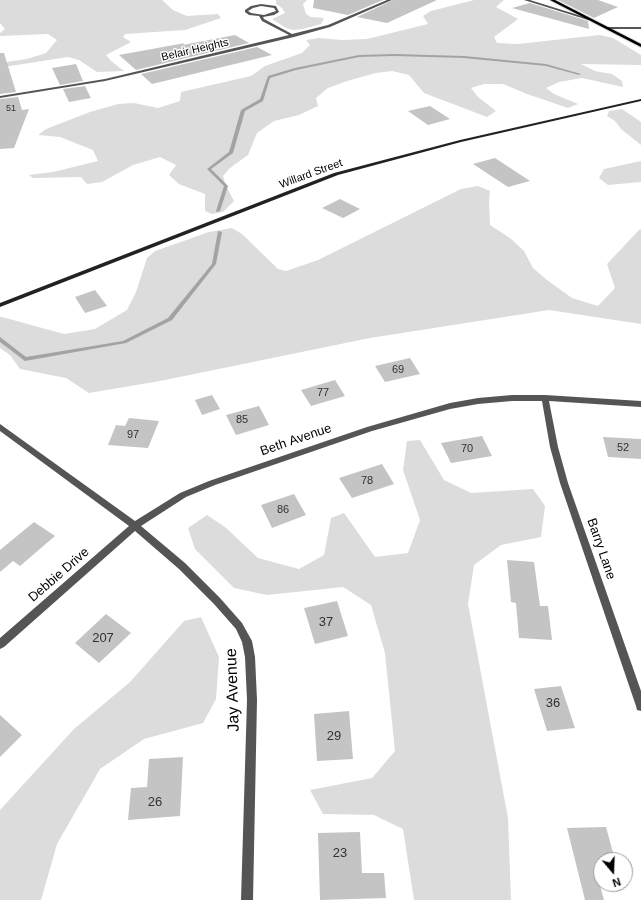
<!DOCTYPE html>
<style>
body{margin:0}
#map{position:relative;width:641px;height:900px;overflow:hidden;background:#fff;font-family:Helvetica,sans-serif}
canvas{display:block}
.north{position:absolute;left:593px;top:852px;width:40px;height:40px;box-sizing:border-box;background:#fff;border:1px solid #999;border-radius:50%;rotate:161deg;font-size:11px;font-weight:700;line-height:16px;text-align:center;color:#000}
.north::after{content:'';display:block;margin:auto;width:14px;height:18px;background:#000;clip-path:polygon(50% 0,100% 100%,50% 72%,0 100%)}
</style>
<div id="map">
<canvas width="641" height="900"></canvas>
<div class="north">N</div>
</div>
<script>
const ctx = document.querySelector('canvas').getContext('2d');
ctx.lineJoin = 'round';
function paint(path, color) { ctx.fillStyle = color; ctx.fill(path, 'evenodd'); }
const toPath = rows => new Path2D(rows.map(r => 'M' + r).join(''));
function strokePath(path, color, width, dash) { ctx.strokeStyle = color; ctx.lineWidth = width; ctx.lineCap = dash ? 'butt' : 'round'; ctx.setLineDash(dash || []); ctx.stroke(path); }
function label(font, color, halo, rows, align = 'center') {
  ctx.font = font + ' Helvetica,sans-serif'; ctx.lineWidth = 3; ctx.setLineDash([]); ctx.textBaseline = 'middle'; ctx.strokeStyle = halo; ctx.fillStyle = color; for (const [text, x, y, turn = 0] of rows) {
    ctx.save(); ctx.translate(x, y); ctx.rotate((+turn || 0) * Math.PI / 180); ctx.textAlign = isNaN(turn) ? turn : align; if (halo) ctx.strokeText(text, 0, 0); ctx.fillText(text, 0, 0); ctx.restore();
  }
}
paint(toPath([
 [0,0,162,0,173,10,187,16,218,14,221,18,185,30,125,34,123,37,131,42,106,55,111,61,124,71,97,72,79,60,68,57,4,67,0,63,27,59,46,53,57,40,48,34,0,36,0,33,5,29,0,23],
 [276,0,307,0,303,4,306,14,311,17,324,18,321,24,303,29,293,30,286,28,272,19,285,13,282,8,276,4],
 [474,0,504,0,496,7,518,19,494,37,497,43,518,44,600,35,613,38,641,55,641,65,581,64,595,71,612,74,622,81,623,87,582,78,559,82,546,88,554,94,578,104,568,108,527,94,503,84,484,84,471,88,478,97,496,111,487,117,424,93,409,75,392,71,376,73,347,81,328,88,316,98,318,106,299,115,274,121,257,133,248,155,230,168,223,176,226,186,234,201,223,212,212,214,205,211,205,194,179,184,169,175,176,165,160,157,133,165,102,182,87,184,81,177,33,178,29,175,53,172,98,161,93,150,60,137,38,135,46,129,90,112,118,104,134,103,158,108,180,101,181,92,251,76,265,66,302,53,310,45,306,40,318,38,342,40,367,39,428,24,423,16,431,11],
 [622,109,641,122,641,145,621,129,615,121,607,116,609,111],
 [641,161,641,182,608,185,599,178,604,169],
 [478,186,490,191,489,201,490,225,510,238,524,251,533,268,547,280,572,298,598,306,615,288,607,264,639,230,641,229,641,324,549,310,370,338,160,381,89,393,66,378,20,369,10,355,0,348,0,317,2,317,64,334,95,329,127,310,136,292,147,258,155,251,209,232,232,228,242,234,278,269,286,271,318,260,461,189],
 [420,440,444,480,471,493,533,489,545,506,541,537,501,545,474,565,468,604,508,818,511,900,414,900,403,829,374,815,323,814,310,790,372,778,395,751,385,653,371,605,343,587,267,595,234,588,195,549,188,528,207,515,225,527,258,558,299,569,324,555,331,518,344,513,375,557,408,553,420,520,403,470,407,441],
 [201,617,219,657,216,699,203,723,144,739,100,769,57,844,41,900,0,900,0,810,74,729,130,682,184,621]
]), '#dcdcdc');
paint(toPath([
 [394,54,464,56,546,64,581,74,579,75,546,66,464,58,394,56,359,57,296,70,270,78,263,101,245,111,233,153,211,169,228,186,220,211,217,212,216,211,224,186,207,169,229,152,241,110,260,99,268,76,295,68,359,55,394,54],
 [218,231,222,232,216,264,172,320,126,343,25,361,0,342,0,337,26,357,123,341,168,318,212,264,218,231]
]), '#a3a3a3');
paint(toPath([
 [314,0,383,0,348,15,313,8],
 [393,0,437,0,387,23,357,17],
 [558,0,598,0,618,7,594,18],
 [530,3,588,21,589,29,512,8],
 [235,35,249,43,136,70,119,55,185,43,183,45],
 [257,47,272,55,152,84,141,74],
 [0,53,4,53,16,92,0,94],
 [76,64,83,81,60,85,52,68],
 [85,86,91,98,69,102,63,89],
 [18,97,22,110,29,109,14,148,0,149,0,99],
 [430,106,450,119,428,125,408,111],
 [495,158,530,181,508,187,473,164],
 [340,199,360,209,343,218,322,208],
 [95,290,107,306,85,313,75,297],
 [410,358,420,374,385,382,375,366],
 [335,380,345,396,311,406,301,390],
 [212,395,220,409,202,415,195,400],
 [259,406,269,425,236,435,226,415],
 [129,418,159,421,148,448,108,445,116,425,125,426],
 [482,436,492,456,451,463,441,443],
 [603,437,641,439,641,459,608,457],
 [382,464,394,484,352,498,339,478],
 [294,494,306,515,272,528,261,505],
 [34,522,55,536,20,566,13,561,0,572,0,550],
 [507,560,534,562,540,606,548,606,552,640,519,638,516,603,511,602],
 [337,601,348,636,315,644,304,608],
 [106,614,131,633,99,663,75,643],
 [561,686,575,728,547,731,534,689],
 [349,711,353,759,317,761,314,714],
 [0,715,22,735,0,757],
 [183,757,180,816,128,820,131,788,147,787,149,759],
 [606,827,615,860,601,860,601,884,612,884,600,885,604,900,585,900,567,828],
 [360,832,362,873,384,873,386,898,320,900,318,833]
]), '#c4c4c4');
const primary = toPath([
 [550,0,555,0,641,44,641,47,550,0]
]);
strokePath(primary, '#dbdbdb', 2);
paint(toPath([
 [607,27,641,27,641,29,608,29,607,27]
]), '#555');
paint(toPath([
 [387,0,392,0,330,27,294,37,105,81,0,98,0,96,105,79,289,35,262,21,259,16,249,15,245,12,245,10,251,6,261,4,276,6,279,12,274,15,263,17,264,19,292,34,328,25,387,0],
 [261,6,274,8,276,11,264,15,251,13,248,11,253,8,261,6],
 [524,0,530,0,591,19,588,20,524,0],
 [512,395,545,395,641,401,641,407,549,401,558,447,568,483,641,691,641,711,637,710,636,706,560,483,550,447,542,401,512,401,478,404,450,409,372,431,215,485,186,497,141,526,185,563,220,598,242,623,252,641,255,657,257,700,253,900,241,900,247,700,245,657,242,642,236,629,214,604,179,569,135,531,4,647,0,649,0,638,129,526,0,431,0,424,135,521,180,493,209,481,367,427,450,403,478,398,512,395]
]), '#555');
paint(toPath([
 [641,99,641,101,461,142,338,175,0,307,0,303,334,173,460,140,641,99]
]), '#222');
paint(primary, '#000');
label('9px', '#313131', null, [
 ["51",11,109]
]);
label('11px', '#000', '#fff', [
 ["Belair Heights",195,50,-13],
 ["Willard Street",311,174,-20]
]);
label('11px', '#313131', null, [
 ["69",398,370],
 ["77",323,393],
 ["85",242,420],
 ["97",133,435],
 ["52",623,448],
 ["70",467,449],
 ["78",367,481],
 ["86",283,510]
]);
label('13px', '#000', '#fff', [
 ["Beth Avenue",296,440,-19],
 ["Barry Lane",601,549,71],
 ["Debbie Drive",59,575,-41]
]);
label('13px', '#313131', null, [
 ["37",326,622],
 ["207",103,638],
 ["36",553,703],
 ["29",334,736],
 ["26",155,802],
 ["23",340,853]
]);
label('16px', '#000', '#fff', [
 ["Jay Avenue",233,690,-92]
]);
</script>
